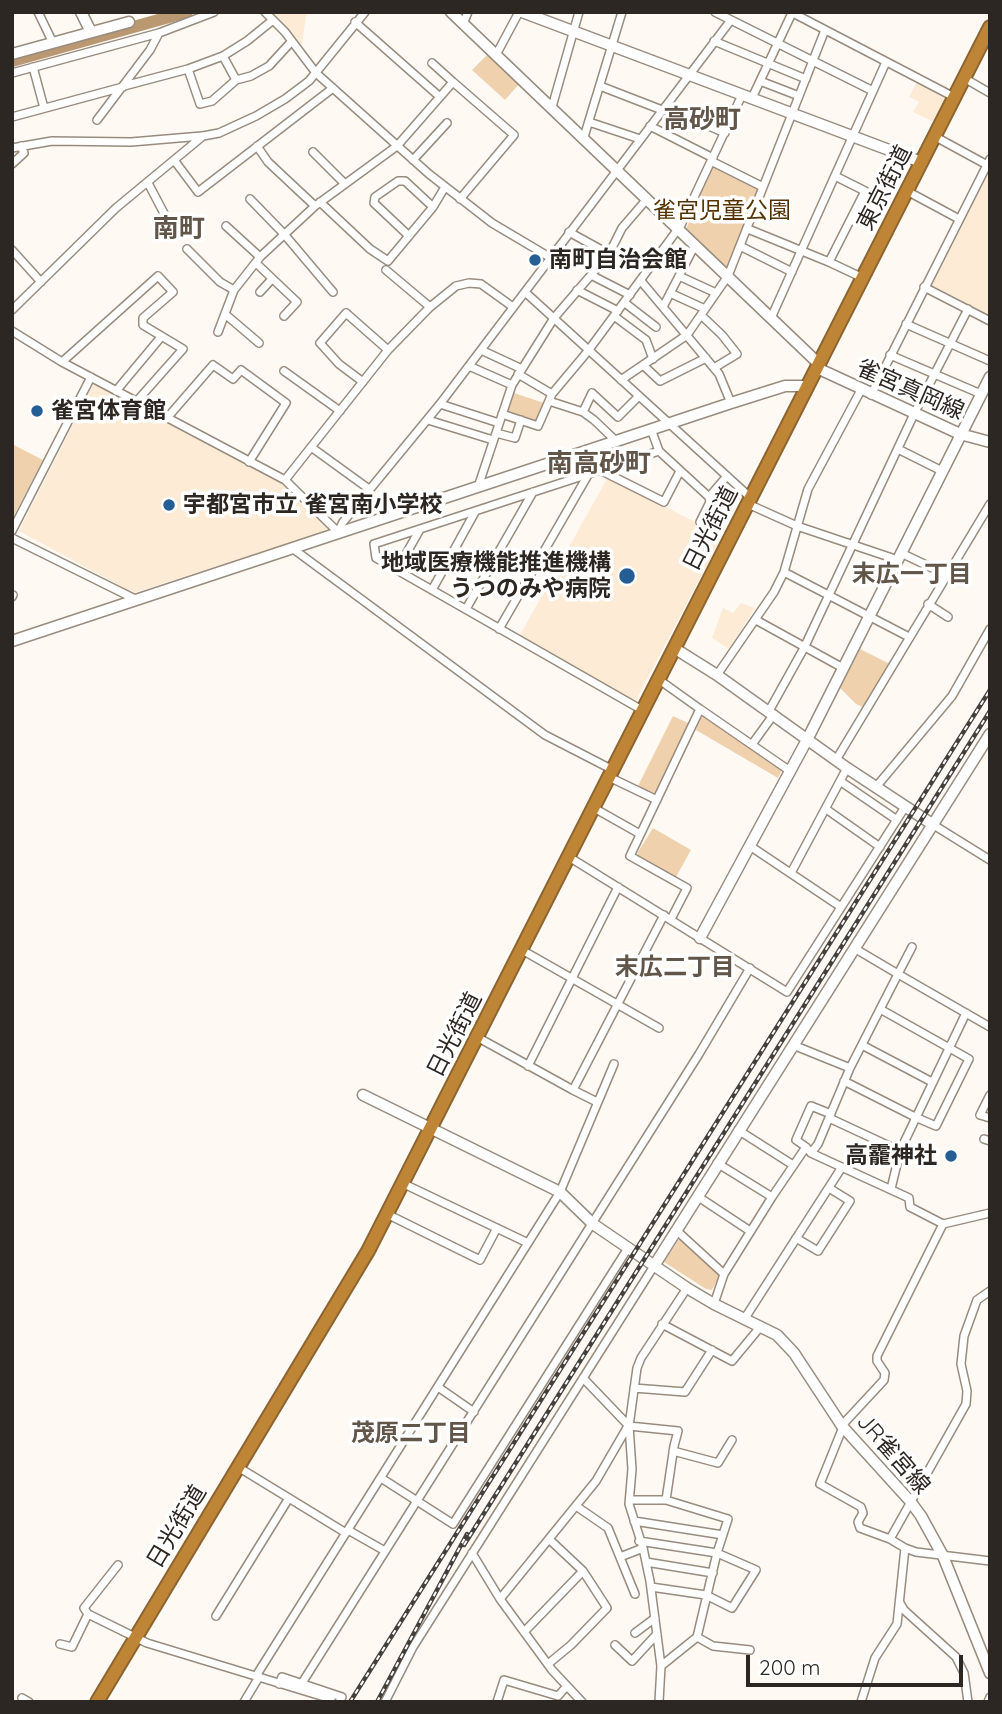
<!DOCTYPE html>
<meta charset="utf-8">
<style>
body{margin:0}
#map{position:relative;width:1002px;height:1714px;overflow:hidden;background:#fef9f3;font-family:Quicksand,sans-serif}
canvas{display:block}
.frame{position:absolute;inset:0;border:14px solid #2c2722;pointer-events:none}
.scale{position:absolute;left:746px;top:1655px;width:217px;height:32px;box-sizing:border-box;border:4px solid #2c2722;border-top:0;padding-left:9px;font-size:21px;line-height:24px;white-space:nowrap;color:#2c2722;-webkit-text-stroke:5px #fff;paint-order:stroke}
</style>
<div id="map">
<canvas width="1002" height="1714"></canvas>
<div class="frame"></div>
<div class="scale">200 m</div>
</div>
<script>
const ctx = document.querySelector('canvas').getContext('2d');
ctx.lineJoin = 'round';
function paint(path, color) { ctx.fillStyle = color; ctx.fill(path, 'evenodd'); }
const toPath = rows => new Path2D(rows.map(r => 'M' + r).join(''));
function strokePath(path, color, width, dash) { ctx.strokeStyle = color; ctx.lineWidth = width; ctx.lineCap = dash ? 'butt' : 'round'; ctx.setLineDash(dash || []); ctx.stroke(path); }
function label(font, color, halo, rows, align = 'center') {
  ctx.font = font + ' Quicksand,"Noto Sans JP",sans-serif'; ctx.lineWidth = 7; ctx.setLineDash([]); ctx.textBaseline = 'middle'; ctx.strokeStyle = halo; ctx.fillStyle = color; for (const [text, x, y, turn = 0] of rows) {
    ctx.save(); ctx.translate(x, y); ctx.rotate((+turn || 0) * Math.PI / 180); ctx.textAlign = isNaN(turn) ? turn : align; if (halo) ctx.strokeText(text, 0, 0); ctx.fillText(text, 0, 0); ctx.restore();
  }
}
paint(toPath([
 [268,12,308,12,306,16,302,44,298,43],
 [918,80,948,95,934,122,913,112,919,102,909,97],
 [990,170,990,316,932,285],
 [94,383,282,482,329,528,326,531,133,593,19,531],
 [608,477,722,536,635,702,520,635],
 [741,603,755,608,729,649,712,638,723,608,733,613]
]), '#fdebd6');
paint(toPath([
 [489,53,520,83,505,100,472,70],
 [712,165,759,189,728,267,726,267,686,229],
 [511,392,544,403,536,423,505,413],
 [12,444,43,460,12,519],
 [860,649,890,664,865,708,856,704,840,688],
 [673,716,690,724,658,795,638,786],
 [704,716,782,770,778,778,696,730,701,718],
 [653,828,691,850,676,877,638,857,638,852],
 [680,1238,720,1274,712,1290,706,1289,664,1262]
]), '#efd1ae');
strokePath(toPath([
 [12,61,187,12]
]), '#b99872', 12);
const street = toPath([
 [38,12,53,43],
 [265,12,285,32,316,73,429,174,492,223,551,258],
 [715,12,873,91],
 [791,12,954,97],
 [355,22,440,97],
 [463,24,468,12],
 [714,41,806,79],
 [496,55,519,12],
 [432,63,453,82],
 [33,67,44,108],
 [188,69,200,104,212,101,236,80,223,56],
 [12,73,159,33,214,12],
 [964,78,990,93],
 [236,80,251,76,269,66,291,42],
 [760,81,799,96],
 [124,86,188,69,223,56,247,41,273,20],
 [600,86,662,110],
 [752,98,792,13],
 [552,107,579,12],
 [665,107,725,133],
 [12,117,123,87],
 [97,120,150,50,159,33],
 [589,122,640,139],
 [650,126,713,158],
 [934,136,989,166],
 [584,137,622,12],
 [257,146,268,162,315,206],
 [12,148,52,141,131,142,202,136],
 [313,152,345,184],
 [174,160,198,192,333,88],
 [413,160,447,123],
 [711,161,763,187],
 [12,164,24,153,21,146],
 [148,183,167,219],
 [907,191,959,219],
 [250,199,284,234,333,292],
 [320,202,370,249,388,261,433,207,445,187],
 [226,226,260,257],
 [748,229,829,262,863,278],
 [569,232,609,254],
 [409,236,374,203,375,197,398,181,405,181,433,207],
 [740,246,792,272],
 [187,249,220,282,234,290],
 [12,250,41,282],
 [829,262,865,191,835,176],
 [256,263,297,302,284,316],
 [386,270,430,307],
 [591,275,609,254,622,228,647,199],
 [679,276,716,293],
 [641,281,719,374,731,403],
 [924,287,990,321],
 [577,290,618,311],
 [260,292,272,279],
 [525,292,751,498],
 [670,293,705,309],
 [625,303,656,327],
 [663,307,695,245],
 [12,310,116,208,203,136,219,133,256,116,285,99,309,81,365,12],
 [225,314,259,343],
 [701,315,722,335,737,354,714,368],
 [614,316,646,340,653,359],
 [771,318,886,62],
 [906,324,990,361],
 [12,331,62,362,285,480,338,532,343,522,440,404,731,20],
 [218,332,234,290,260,257,315,206,397,146,453,82,514,135,460,199],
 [481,350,522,369],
 [890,355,981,394],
 [62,362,158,276,173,292,143,318,143,325,183,349,136,402],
 [643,365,660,381,706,358],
 [469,366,512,385],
 [284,371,340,411],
 [518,374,552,394],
 [621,380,687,335,728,276,825,30],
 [363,382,339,364,320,343,346,313,388,350],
 [116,391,161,337],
 [871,395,990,159],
 [549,401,583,412,594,420,617,442],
 [440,404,499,423],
 [583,412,592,393,618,417,639,396],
 [502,414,538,426,552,394,588,351,681,225,742,95],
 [167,418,213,365,233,379,241,370,286,403,249,462],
 [428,420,493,440],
 [651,429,659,451],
 [496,433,515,438,521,420],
 [311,447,369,489],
 [898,449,942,471],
 [600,470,664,502,680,471],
 [285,480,388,350,430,307,456,286,469,283,481,284,513,307],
 [478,487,512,385,554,318,591,275,630,295],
 [748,504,797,526,898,560],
 [700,522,710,502,709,497],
 [12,531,91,377],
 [12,538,137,600],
 [292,548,545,735,613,770],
 [901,553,947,575],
 [397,570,419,531],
 [784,572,909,637],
 [432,590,475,512],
 [12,597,13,595],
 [928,604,948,617],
 [466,609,533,492],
 [756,620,843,668],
 [499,629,588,475],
 [717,675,774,592,784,572,808,489,861,390],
 [658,679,700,709],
 [642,710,376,558,374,544,659,451,709,497,727,476],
 [769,711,804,648,914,414,968,309],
 [753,743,774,714],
 [836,760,990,504],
 [609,777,657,800],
 [840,781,897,820],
 [876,787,952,696,990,629],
 [594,808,640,834],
 [826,809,880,847],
 [932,824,990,860],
 [750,846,841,907],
 [569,857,787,992,905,807],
 [791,873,847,768],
 [671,919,687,888,630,856,700,709,790,771],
 [854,948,898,974,912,947],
 [522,950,659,1028],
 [477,1037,573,1090],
 [793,1045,850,1068],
 [862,1045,932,1082],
 [528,1066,618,887],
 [844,1081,915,1117,936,1126,969,1059,880,1009],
 [990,1095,980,1115,990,1118],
 [597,1102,573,1090,664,915],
 [829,1118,900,1151],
 [738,1130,793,1165],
 [984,1139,990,1141],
 [806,1147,796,1140,811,1106,831,1114],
 [811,1153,909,1198,910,1207,943,1224,990,1213],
 [717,1163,772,1197],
 [402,1183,528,1243],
 [891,1189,900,1151,966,1013],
 [697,1196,750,1231],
 [387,1214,480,1260,497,1228],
 [676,1230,724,1274],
 [796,1238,818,1251,850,1201,829,1188],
 [714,1304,724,1274,772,1197,806,1147,811,1153,818,1144,850,1068,898,974,990,1027],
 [745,1318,842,1167],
 [662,1324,732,1361,761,1326],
 [583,1378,629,1426,678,1431,674,1446,666,1500,630,1500],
 [438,1387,474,1412],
 [634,1388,685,1392,712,1350],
 [673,1451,718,1463,732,1440],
 [238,1467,346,1533],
 [381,1478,453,1524,628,1248],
 [576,1506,608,1528,635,1594],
 [634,1521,723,1535],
 [348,1530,385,1551],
 [890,1539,860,1528,858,1522,863,1513,861,1507,820,1484,845,1422,884,1380,885,1373,877,1361,877,1356,943,1224],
 [639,1541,717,1553,756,1570,732,1608,706,1595,651,1587],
 [905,1548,916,1552,990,1561],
 [472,1553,500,1599],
 [620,1557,643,1548],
 [646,1562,713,1573],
 [900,1603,904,1610,956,1657,964,1673,968,1702],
 [88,1614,147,1643,331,1699],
 [216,1616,289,1498],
 [524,1632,583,1571],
 [635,1633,655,1618],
 [697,1637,713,1646,750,1650],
 [60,1644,72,1647,88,1614,84,1608,118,1565],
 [615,1645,632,1661,657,1634],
 [548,1664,571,1645,607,1608,583,1571,550,1540],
 [661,1666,697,1637,717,1553,728,1519,666,1500],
 [256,1676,560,1192,614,1064],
 [302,1683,699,1054,750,968],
 [279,1684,282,1677,342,1697,339,1702],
 [22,1698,29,1702],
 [244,1702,259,1677],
 [385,1702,413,1647,654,1266],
 [497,1702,504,1680,558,1696,567,1686],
 [582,1702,552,1670,500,1599,596,1481,628,1426],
 [659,1702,661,1666,650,1581,643,1548,629,1504,632,1469,629,1426,637,1368,641,1358,687,1288],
 [861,1702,875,1658,897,1624,905,1548,890,1539,966,1404,967,1391,961,1364,964,1336,977,1300,990,1291],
 [988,1702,990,1697]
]);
const secondary = toPath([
 [81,12,91,32],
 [451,12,819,364],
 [522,12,921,162],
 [12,54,129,22],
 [817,368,960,434,990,442],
 [12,641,731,403,785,386,808,386],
 [674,648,717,675,847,768,932,824],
 [700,938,808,738,990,377],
 [363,1095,560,1192,593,1224,687,1288,714,1304,777,1335,794,1353,842,1426,910,1501,921,1516,943,1556,990,1673],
 [654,1266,990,734]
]);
const highway = toPath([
 [97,1702,368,1251,990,27]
]);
strokePath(street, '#988c7f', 10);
strokePath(secondary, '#988c7f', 13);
strokePath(highway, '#8c6430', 16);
strokePath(street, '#fff', 7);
strokePath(secondary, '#fff', 10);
strokePath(highway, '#bf8537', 12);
const rail = toPath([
 [464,1545,990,711],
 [350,1702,990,690],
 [377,1702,467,1534]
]);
strokePath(rail, '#45403b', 4.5);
strokePath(rail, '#fff', 2, [5]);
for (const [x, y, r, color] of [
 [535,260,7,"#255e95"],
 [37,411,7,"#255e95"],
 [169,505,7,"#255e95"],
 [627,576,9,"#255e95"],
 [951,1156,7,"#255e95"]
]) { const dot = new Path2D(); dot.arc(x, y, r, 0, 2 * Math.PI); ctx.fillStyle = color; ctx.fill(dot); strokePath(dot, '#fff', 2.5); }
label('23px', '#2c2722', '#fff', [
 ["東京街道",885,188,-63],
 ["雀宮真岡線",910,390,24],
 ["日光街道",711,529,-63],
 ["日光街道",455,1035,-63],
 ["JR雀宮線",893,1454,49],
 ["日光街道",177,1527,-59]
]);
label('23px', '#543300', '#fff', [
 ["雀宮児童公園",722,211]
]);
label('bold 23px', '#2c2722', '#fff', [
 ["南町自治会館",549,260],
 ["雀宮体育館",51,411],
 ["宇都宮市立 雀宮南小学校",183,505],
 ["地域医療機能推進機構",611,563,"right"],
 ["うつのみや病院",611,589,"right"],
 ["高靇神社",937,1156,"right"]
], 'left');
label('bold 24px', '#615649', '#fff', [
 ["末広一丁目",912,575],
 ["末広二丁目",675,968],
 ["茂原二丁目",411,1434]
]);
label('bold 26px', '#615649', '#fff', [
 ["高砂町",702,120],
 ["南町",179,229],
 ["南高砂町",599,464]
]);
</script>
